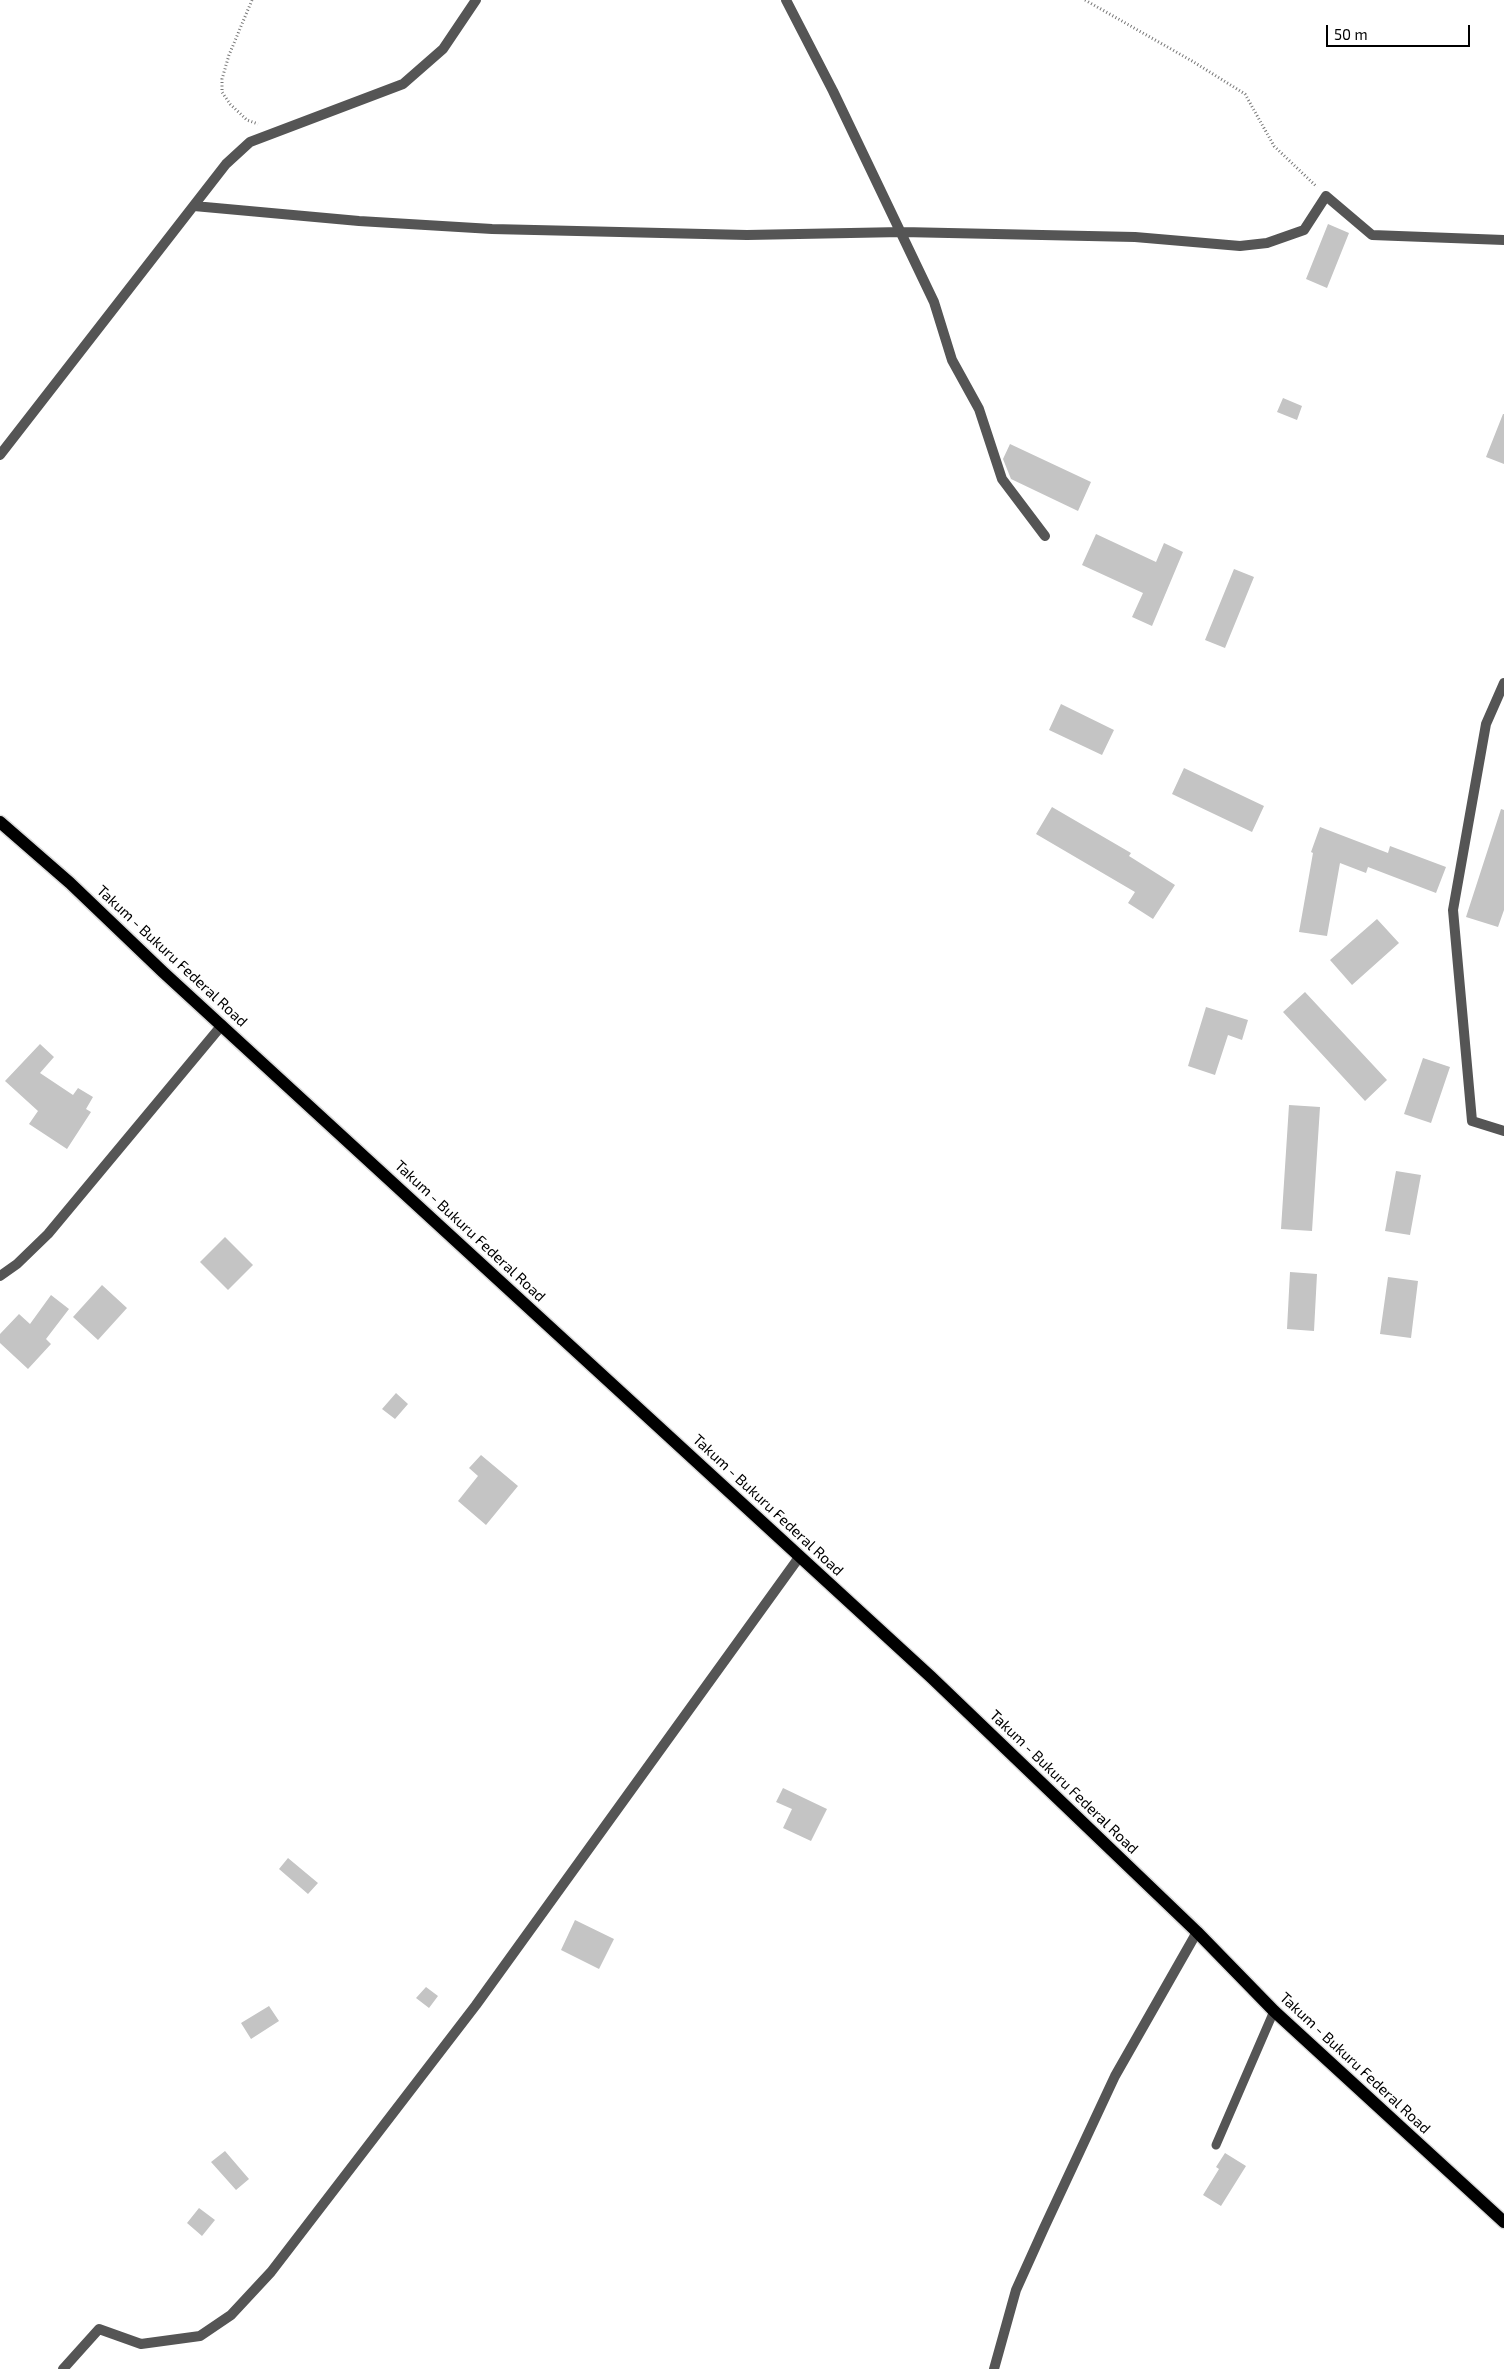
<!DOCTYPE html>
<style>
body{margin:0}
#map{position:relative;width:1504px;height:2369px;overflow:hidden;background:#fff;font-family:"Exo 2",sans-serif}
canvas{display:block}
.scale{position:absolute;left:1326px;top:25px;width:144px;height:22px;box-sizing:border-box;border:2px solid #000;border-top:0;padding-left:6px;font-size:15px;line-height:18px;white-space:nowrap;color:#000;-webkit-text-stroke:4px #fff;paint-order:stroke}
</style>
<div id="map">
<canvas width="1504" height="2369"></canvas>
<div class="scale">50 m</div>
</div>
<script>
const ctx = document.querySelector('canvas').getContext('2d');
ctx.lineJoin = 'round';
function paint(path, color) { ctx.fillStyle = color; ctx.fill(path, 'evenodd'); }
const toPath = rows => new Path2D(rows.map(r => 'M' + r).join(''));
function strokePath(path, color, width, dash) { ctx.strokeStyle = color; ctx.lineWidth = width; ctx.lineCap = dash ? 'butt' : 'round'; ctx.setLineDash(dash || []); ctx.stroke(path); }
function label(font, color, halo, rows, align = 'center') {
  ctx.font = font + ' "Exo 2",sans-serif'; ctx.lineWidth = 4; ctx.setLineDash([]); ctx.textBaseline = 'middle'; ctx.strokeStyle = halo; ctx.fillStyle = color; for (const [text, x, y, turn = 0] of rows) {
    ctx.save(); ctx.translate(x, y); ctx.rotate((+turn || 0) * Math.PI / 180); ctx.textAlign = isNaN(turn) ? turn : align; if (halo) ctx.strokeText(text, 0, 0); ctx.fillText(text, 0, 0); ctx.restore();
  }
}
paint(toPath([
 [1328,224,1349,233,1327,288,1306,279],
 [1283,398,1302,406,1297,420,1277,412],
 [1503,414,1504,414,1504,464,1486,457],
 [1010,444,1091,482,1078,511,1011,479,1003,459],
 [1096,534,1156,562,1164,543,1183,552,1152,626,1132,617,1143,593,1082,565],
 [1234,569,1254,577,1225,648,1205,640],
 [1061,704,1114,730,1102,755,1049,730],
 [1184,768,1264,806,1252,832,1172,794],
 [1052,807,1131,853,1129,856,1175,885,1153,919,1128,903,1135,892,1036,834],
 [1501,809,1504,810,1504,910,1498,927,1466,917],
 [1320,827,1388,853,1390,846,1446,867,1436,893,1368,867,1366,873,1340,863,1327,936,1299,932,1313,853,1311,852],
 [1377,919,1399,943,1352,985,1330,960],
 [1305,992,1387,1080,1365,1101,1283,1012],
 [1206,1007,1248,1020,1242,1040,1228,1035,1215,1075,1188,1066],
 [40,1044,54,1057,40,1073,73,1095,78,1088,93,1097,86,1109,91,1112,67,1149,29,1124,38,1111,5,1081],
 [1423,1058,1450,1067,1431,1123,1404,1114],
 [1289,1105,1320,1107,1312,1231,1281,1229],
 [1396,1171,1421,1175,1410,1235,1385,1231],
 [225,1237,253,1265,228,1290,200,1262],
 [1290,1272,1317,1274,1314,1331,1287,1329],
 [1388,1277,1418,1281,1411,1338,1380,1334],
 [102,1285,127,1308,98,1340,73,1317],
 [51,1295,69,1309,46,1339,51,1344,28,1369,0,1343,0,1334,19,1314,30,1324],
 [396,1393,408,1404,395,1419,382,1409],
 [481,1455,518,1486,486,1525,458,1501,478,1476,469,1468],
 [783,1788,827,1809,811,1841,783,1828,792,1809,776,1802],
 [288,1858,318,1883,308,1894,279,1869],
 [575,1920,614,1939,599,1969,561,1950],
 [426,1987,438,1996,429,2008,416,1998],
 [269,2006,279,2021,251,2039,241,2023],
 [225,2151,249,2179,236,2190,211,2162],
 [1225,2153,1246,2166,1221,2206,1203,2195,1219,2169,1216,2167],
 [199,2208,215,2220,202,2236,187,2223]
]), '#c4c4c4');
const primary = toPath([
 [0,822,70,883,163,972,931,1677,1197,1932,1274,2011,1504,2222]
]);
strokePath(primary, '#dbdbdb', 15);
strokePath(toPath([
 [252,0,229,55,222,79,222,92,230,104,247,120,258,124],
 [1085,0,1192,61,1245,94,1274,146,1317,187]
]), '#777', 3, [1, 2.5]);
strokePath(toPath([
 [1216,2145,1274,2011]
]), '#555', 9);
strokePath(toPath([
 [786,0,833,91,934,302,952,360,979,409,1002,479,1045,536],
 [194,206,359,221,492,229,747,235,902,232,1135,237,1240,246,1267,243,1304,230,1326,196,1372,235,1504,240],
 [0,455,226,164,250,142,403,84,443,49,476,0],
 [1504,683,1486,724,1453,910,1472,1121,1504,1131],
 [0,1276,17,1264,48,1234,222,1025],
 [63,2369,99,2329,141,2344,200,2336,231,2315,271,2272,476,2005,800,1556],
 [994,2369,1016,2290,1044,2228,1115,2076,1197,1932]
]), '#555', 10);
strokePath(primary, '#000', 12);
label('15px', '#000', '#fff', [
 ["Takum - Bukuru Federal Road",172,956,43],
 ["Takum - Bukuru Federal Road",470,1231,43],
 ["Takum - Bukuru Federal Road",768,1505,43],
 ["Takum - Bukuru Federal Road",1064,1782,44],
 ["Takum - Bukuru Federal Road",1355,2063,43]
]);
</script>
